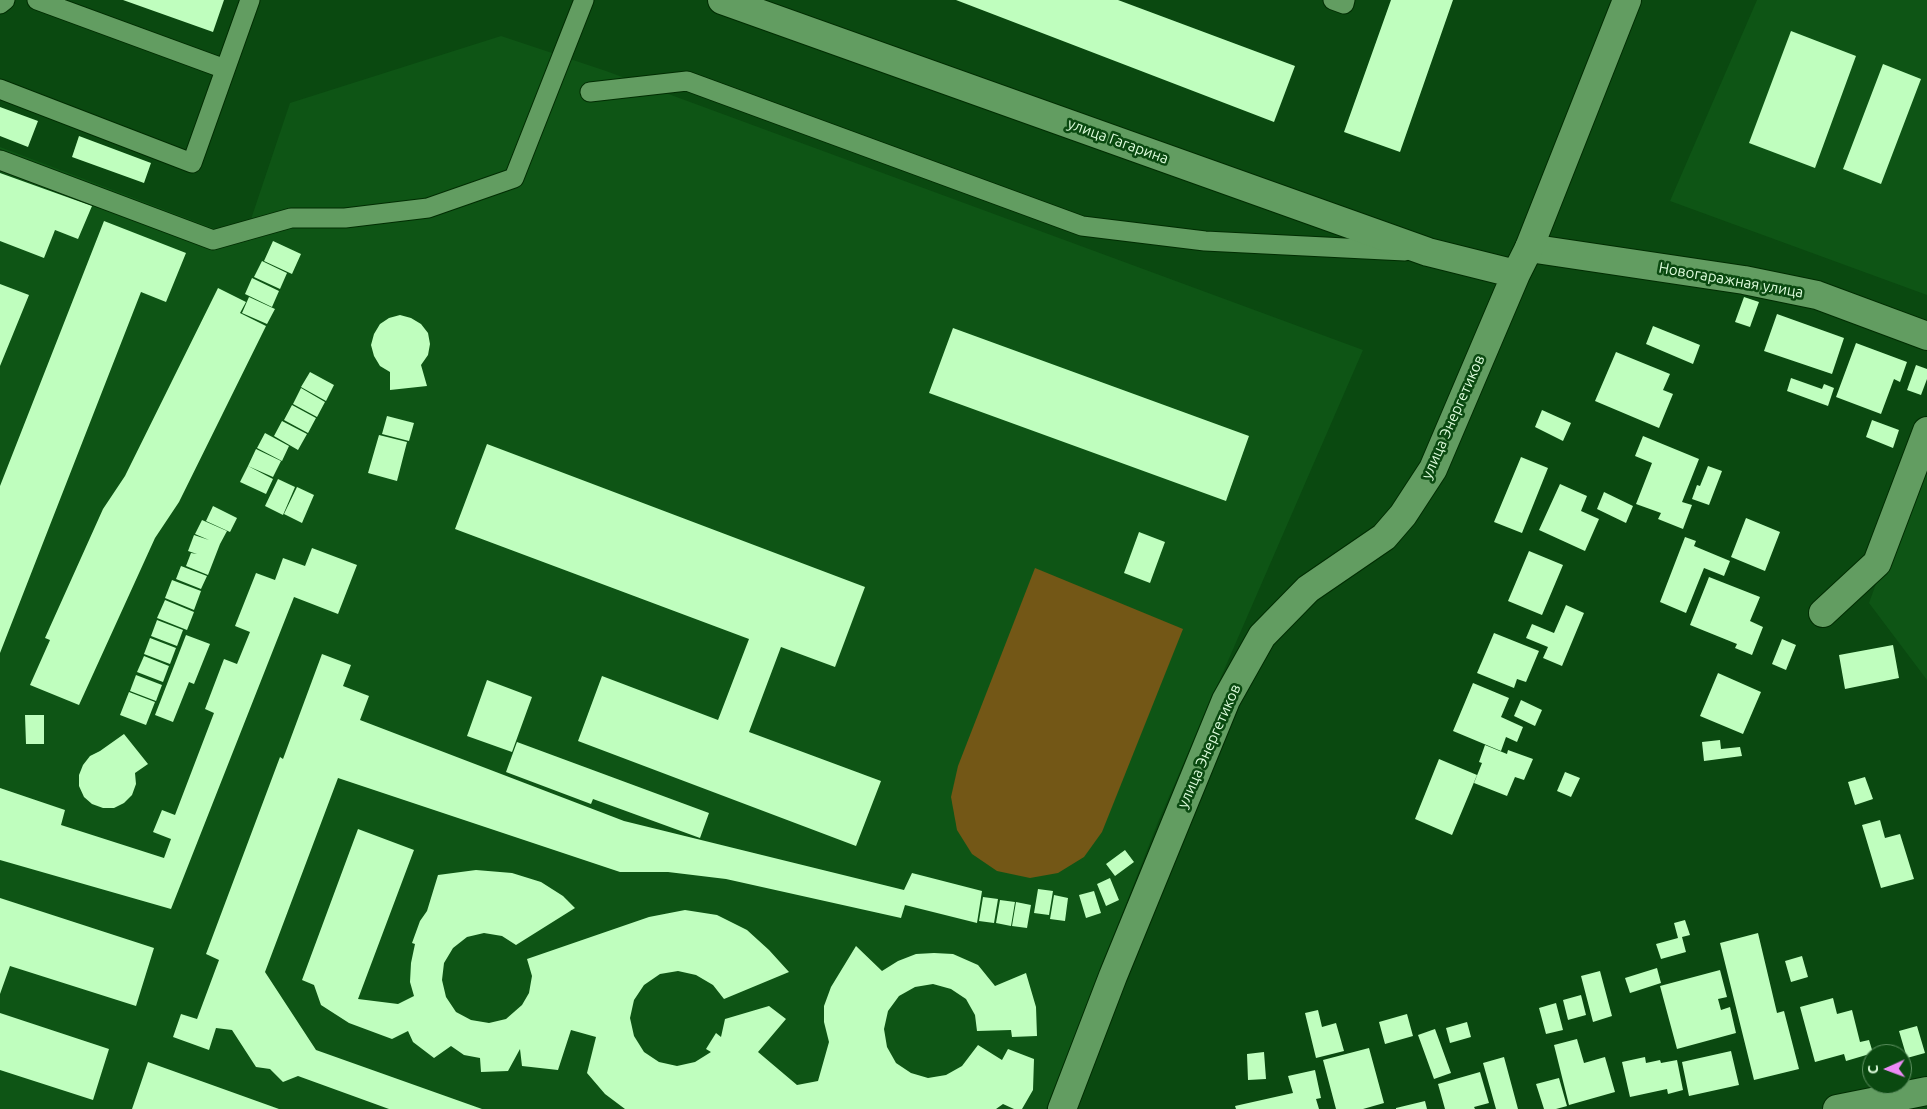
<!DOCTYPE html>
<meta charset="utf-8">
<style>
body{margin:0}
#map{position:relative;width:1927px;height:1109px;overflow:hidden;background:#0a4910;font-family:Ubuntu,sans-serif}
canvas{display:block}
.north{position:absolute;left:1862px;top:1044px;width:50px;height:50px;box-sizing:border-box;background:#0a4910;border:1px solid #5f9162;border-radius:50%;rotate:268deg;font-size:14px;font-weight:700;line-height:20px;text-align:center;color:#dffede}
.north::after{content:'';display:block;margin:auto;width:18px;height:22px;background:#ee8bf7;clip-path:polygon(50% 0,100% 100%,50% 72%,0 100%)}
</style>
<div id="map">
<canvas width="1927" height="1109"></canvas>
<div class="north">С</div>
</div>
<script>
const ctx = document.querySelector('canvas').getContext('2d');
ctx.lineJoin = 'round';
function paint(path, color) { ctx.fillStyle = color; ctx.fill(path, 'evenodd'); }
const toPath = rows => new Path2D(rows.map(r => 'M' + r).join(''));
function strokePath(path, color, width, dash) { ctx.strokeStyle = color; ctx.lineWidth = width; ctx.lineCap = dash ? 'butt' : 'round'; ctx.setLineDash(dash || []); ctx.stroke(path); }
function label(font, color, halo, rows, align = 'center') {
  ctx.font = font + ' Ubuntu,sans-serif'; ctx.lineWidth = 5; ctx.setLineDash([]); ctx.textBaseline = 'middle'; ctx.strokeStyle = halo; ctx.fillStyle = color; for (const [text, x, y, turn = 0] of rows) {
    ctx.save(); ctx.translate(x, y); ctx.rotate((+turn || 0) * Math.PI / 180); ctx.textAlign = isNaN(turn) ? turn : align; if (halo) ctx.strokeText(text, 0, 0); ctx.fillText(text, 0, 0); ctx.restore();
  }
}
paint(toPath([
 [1757,0,1927,0,1927,295,1670,201],
 [501,36,606,71,1363,350,1158,822,1046,1109,0,1109,0,147,244,240,290,103],
 [1927,443,1927,680,1869,603]
]), '#0e5515');
paint(toPath([
 [1035,568,1183,629,1102,832,1084,857,1058,873,1030,878,997,871,972,854,957,830,951,797,958,766]
]), '#735716');
paint(toPath([
 [123,0,224,0,213,32],
 [956,0,1118,0,1295,66,1274,122],
 [1391,0,1453,0,1400,152,1344,132],
 [1791,31,1856,56,1815,168,1749,143],
 [1883,64,1921,79,1881,184,1843,169],
 [0,107,38,121,28,147,0,136],
 [79,136,151,163,144,183,72,157],
 [0,173,92,206,78,239,55,230,44,258,0,241],
 [104,221,186,253,166,302,141,292,0,653,0,486],
 [273,241,301,254,292,274,264,261],
 [262,261,287,273,280,289,254,277],
 [252,278,279,291,272,307,245,294],
 [0,284,29,295,0,366],
 [218,288,246,302,240,313,266,326,179,502,155,538,79,705,30,685,50,640,45,638,103,509,125,476],
 [249,297,275,309,267,324,242,313],
 [1744,297,1759,302,1750,327,1735,322],
 [1777,314,1844,338,1832,374,1764,351],
 [400,315,411,318,421,324,428,333,430,344,428,355,421,365,427,386,390,390,390,372,380,366,374,356,371,345,374,334,380,324,389,318],
 [1653,326,1700,345,1693,364,1646,344],
 [953,328,1249,436,1226,501,929,393],
 [1856,343,1907,362,1900,382,1894,379,1881,414,1836,397],
 [1616,352,1670,374,1663,390,1673,394,1659,428,1595,401],
 [1916,365,1927,369,1927,379,1921,395,1907,390],
 [310,372,334,385,326,401,301,387],
 [1791,378,1822,389,1824,384,1834,388,1828,406,1787,391],
 [301,388,325,402,317,417,293,404],
 [292,405,316,418,308,433,284,420],
 [1542,410,1571,423,1563,441,1535,427],
 [387,416,414,423,409,441,382,434],
 [1872,420,1899,430,1893,448,1866,437],
 [282,421,307,434,298,450,274,436],
 [265,433,289,446,282,461,257,448],
 [379,435,407,442,397,481,368,473],
 [1643,436,1699,459,1682,502,1692,505,1683,529,1658,519,1661,513,1636,504,1652,463,1635,456],
 [487,444,865,587,835,667,781,647,749,732,881,781,856,846,578,741,602,676,718,720,749,639,455,529],
 [256,449,281,461,273,477,248,466],
 [1521,457,1548,468,1522,533,1494,522],
 [248,466,273,479,266,494,240,482],
 [1708,466,1722,471,1709,505,1692,499,1697,485,1700,486],
 [278,479,295,487,283,515,265,506],
 [1560,484,1587,496,1581,511,1599,519,1585,551,1539,530],
 [297,487,314,495,302,523,284,514],
 [1604,492,1633,506,1626,523,1597,509],
 [213,506,237,518,230,532,206,521],
 [1746,518,1780,532,1765,571,1731,557],
 [202,520,227,531,220,544,208,575,186,566,191,553,197,554,188,551,194,535,209,540,195,534],
 [1139,532,1165,542,1150,583,1124,573],
 [1685,537,1696,541,1694,546,1730,561,1724,576,1704,568,1686,613,1660,602],
 [312,548,357,565,338,614,294,597,171,909,0,860,0,788,65,810,61,825,164,858,171,839,153,832,162,810,175,815,214,713,205,709,224,659,237,664,250,632,235,626,256,573,275,580,283,558,305,566],
 [1529,551,1563,565,1542,615,1508,601],
 [181,566,207,576,201,589,176,579],
 [1709,577,1760,597,1750,621,1763,627,1752,655,1735,648,1737,644,1690,625],
 [172,580,201,591,194,610,165,598],
 [165,600,194,612,187,630,157,618],
 [1566,605,1584,613,1562,666,1543,658,1548,647,1526,638,1532,624,1554,633],
 [157,620,183,630,177,646,151,636],
 [1494,633,1539,651,1526,682,1517,679,1514,688,1477,673],
 [186,635,210,644,194,684,189,682,173,722,155,715],
 [150,638,176,648,170,664,144,654],
 [1782,639,1796,645,1786,670,1772,664],
 [1893,645,1899,678,1845,689,1839,655],
 [322,654,351,665,343,686,369,696,360,720,624,821,904,890,912,873,982,891,977,923,905,905,901,918,726,879,668,872,620,872,338,778,265,972,316,1050,482,1109,389,1109,298,1076,283,1082,270,1069,256,1067,232,1030,216,1028,209,1050,173,1037,181,1014,197,1019,219,960,206,954,280,757,283,759],
 [144,656,169,666,163,682,137,672],
 [1718,673,1761,692,1743,734,1700,716],
 [136,675,162,685,156,701,130,691],
 [487,680,532,697,512,752,467,736],
 [1473,683,1509,698,1501,717,1523,727,1517,742,1506,737,1501,751,1453,731],
 [129,692,155,702,146,725,120,715],
 [1521,700,1542,710,1535,726,1514,716],
 [25,715,44,715,44,744,26,744],
 [124,734,148,764,135,773,136,784,132,795,124,803,114,808,103,808,92,804,84,797,79,786,79,775,83,765,90,756,100,751],
 [1720,740,1721,749,1740,747,1742,756,1704,761,1702,742],
 [517,742,709,813,700,838,593,799,591,804,506,772],
 [1485,745,1507,754,1508,750,1533,759,1524,780,1515,777,1507,796,1474,783,1482,763,1479,762],
 [1439,759,1477,775,1452,835,1415,819],
 [1565,772,1580,778,1571,797,1557,791],
 [1865,777,1873,799,1855,805,1848,782],
 [1880,820,1885,838,1900,834,1914,879,1881,888,1862,825],
 [358,829,414,850,358,999,398,1004,414,996,410,982,411,963,415,944,412,943,420,921,427,911,438,875,476,870,512,873,541,882,563,896,575,908,516,945,502,936,484,933,467,937,453,948,444,963,442,980,446,997,456,1012,471,1020,489,1023,506,1019,522,1005,529,993,532,976,527,959,649,917,685,910,717,915,747,930,769,950,789,972,724,999,713,985,696,975,678,971,660,974,644,985,634,1000,630,1018,634,1036,644,1052,659,1062,677,1066,695,1062,711,1052,706,1049,716,1033,721,1037,725,1019,769,1006,786,1019,758,1052,797,1085,818,1081,829,1042,824,1022,824,1006,831,987,856,946,882,971,898,961,916,954,934,953,953,954,978,965,995,986,1026,973,1036,1007,1037,1036,1012,1037,1011,1030,977,1031,975,1015,966,999,951,989,933,984,915,987,899,996,888,1011,884,1029,887,1047,896,1063,911,1073,928,1078,946,1075,962,1066,978,1045,1002,1060,1008,1049,1034,1059,1033,1090,1022,1109,1014,1109,1003,1104,996,1109,625,1109,605,1094,587,1073,596,1037,571,1030,558,1070,522,1066,520,1049,508,1071,481,1072,480,1058,464,1055,451,1046,434,1058,413,1042,408,1031,392,1039,349,1023,321,1005,314,985,302,980],
 [1125,850,1134,862,1115,876,1106,864],
 [1110,878,1119,900,1106,906,1097,884],
 [1038,889,1053,891,1049,915,1034,913],
 [1094,891,1101,913,1086,918,1079,895],
 [1054,895,1068,898,1065,921,1050,919],
 [983,897,998,899,994,923,979,921],
 [0,898,154,948,136,1006,10,966,0,994],
 [1000,900,1015,902,1011,926,996,923],
 [1016,902,1031,905,1027,928,1012,926],
 [1685,920,1690,935,1682,937,1686,952,1661,959,1656,944,1678,938,1674,923],
 [1758,933,1777,1013,1784,1011,1799,1069,1754,1080,1720,943],
 [1802,956,1808,977,1791,982,1785,961],
 [1657,968,1661,983,1630,993,1625,978],
 [1720,970,1727,997,1718,999,1721,1010,1730,1007,1736,1033,1677,1049,1660,986],
 [1600,971,1612,1016,1593,1022,1581,976],
 [1581,995,1586,1015,1568,1020,1563,1000],
 [1833,998,1837,1014,1852,1010,1860,1042,1869,1040,1873,1053,1846,1061,1844,1054,1815,1062,1800,1007],
 [1556,1003,1563,1030,1546,1034,1539,1008],
 [1318,1010,1322,1027,1336,1023,1344,1051,1316,1058,1305,1013],
 [0,1013,109,1049,93,1100,0,1070],
 [1407,1014,1413,1036,1385,1044,1379,1022],
 [1467,1022,1471,1037,1450,1043,1446,1028],
 [1917,1026,1925,1053,1907,1058,1899,1031],
 [1435,1029,1451,1073,1434,1079,1418,1035],
 [1577,1039,1584,1063,1605,1057,1615,1092,1569,1105,1554,1045],
 [1369,1048,1384,1103,1363,1109,1336,1109,1323,1060],
 [1731,1051,1739,1085,1689,1096,1682,1062],
 [1264,1052,1266,1079,1248,1080,1247,1054],
 [1504,1057,1518,1109,1496,1109,1483,1063],
 [1645,1057,1646,1063,1660,1060,1661,1063,1677,1060,1683,1090,1668,1094,1667,1089,1630,1097,1622,1062],
 [148,1062,279,1109,132,1109],
 [1315,1070,1321,1098,1316,1099,1319,1109,1236,1109,1235,1106,1293,1093,1288,1076],
 [1480,1072,1489,1103,1474,1107,1475,1109,1445,1109,1438,1084],
 [1559,1078,1567,1106,1556,1109,1544,1109,1536,1084],
 [1425,1101,1427,1109,1396,1109,1396,1108]
]), '#bffebe');
const service = toPath([
 [37,0,225,69],
 [1333,0,1344,4,1345,0],
 [0,4,5,0],
 [0,89,192,163,250,0],
 [590,92,687,81,1082,226,1205,241,1405,251],
 [0,160,213,240,291,218,345,218,428,208,514,178,584,0]
]);
const minor = toPath([
 [1529,248,1744,280,1817,295,1927,336],
 [1823,613,1877,563,1927,431],
 [1837,1109,1927,1091]
]);
const tertiary = toPath([
 [722,0,1428,252,1516,274],
 [1062,1109,1113,976,1226,700,1262,636,1308,589,1384,537,1403,515,1433,469,1516,274,1529,248,1627,0]
]);
strokePath(service, '#002d02', 21);
strokePath(minor, '#002d02', 30);
strokePath(tertiary, '#002d02', 30);
strokePath(service, '#629d61', 19);
strokePath(minor, '#629d61', 28);
strokePath(tertiary, '#629d61', 28);
label('15px', '#dffede', '#0a4910', [
 ["улица Гагарина",1118,141,20],
 ["Новогаражная улица",1731,280,10],
 ["улица Энергетиков",1453,417,-66],
 ["улица Энергетиков",1209,746,-66]
]);
</script>
